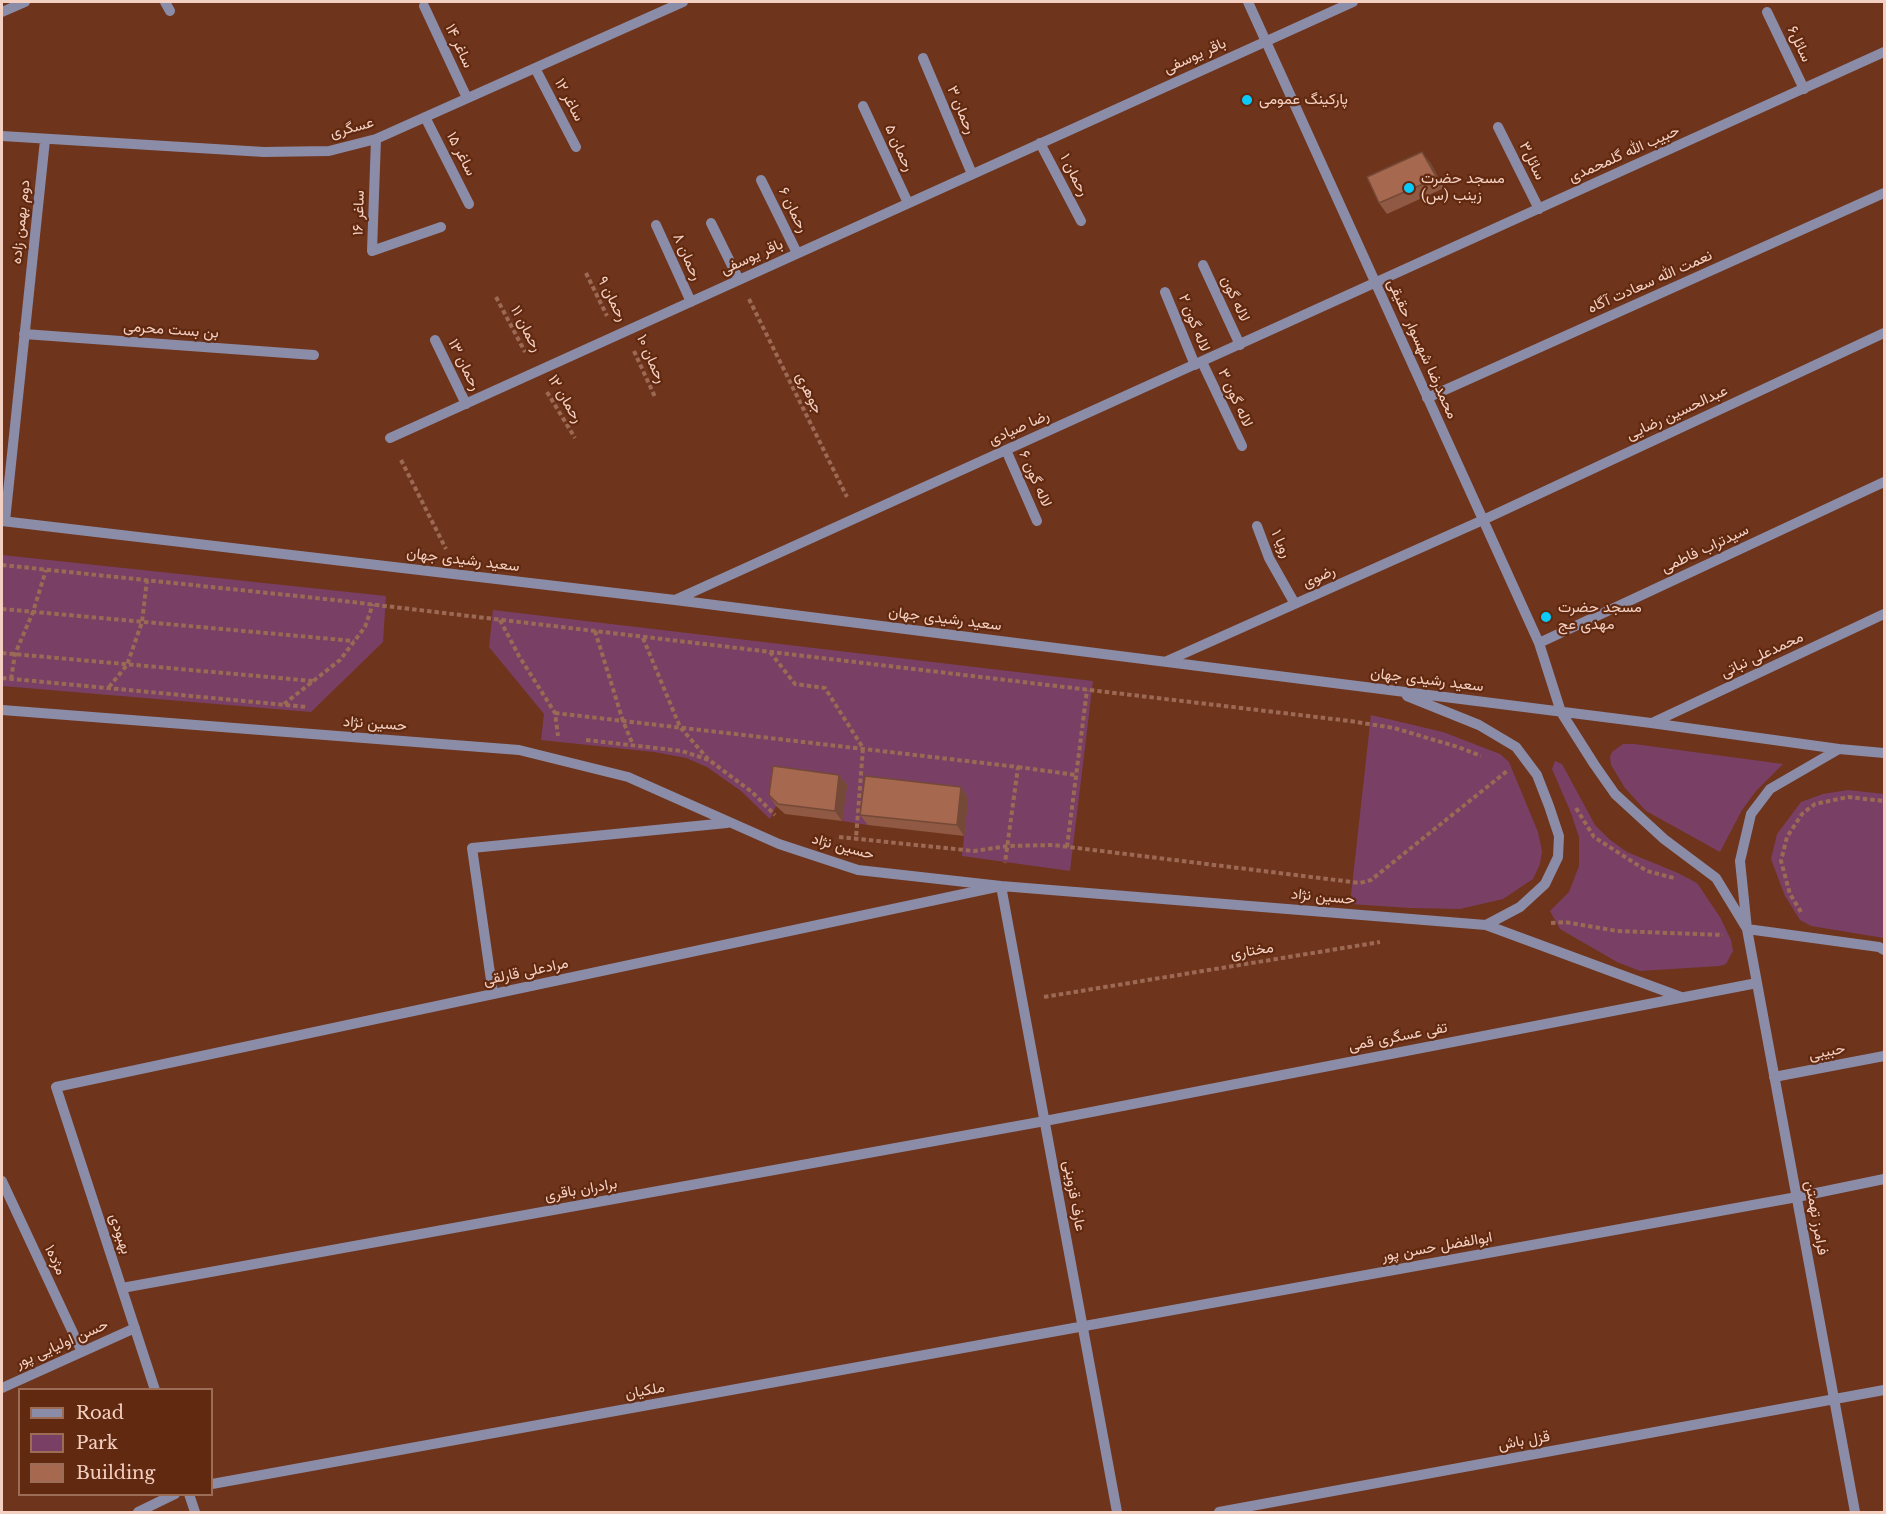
<!DOCTYPE html>
<meta charset="utf-8">
<style>
body{margin:0}
#map{position:relative;width:1886px;height:1514px;overflow:hidden;background:#6e341c;font-family:"Libre Baskerville",serif}
canvas{display:block}
.frame{position:absolute;inset:0;border:3px solid #f4d0c2;pointer-events:none}
.legend{position:absolute;left:18px;top:1388px;width:195px;height:108px;box-sizing:border-box;background:#612910;border:2px solid #9c6c57;margin:0;padding:8px 10px;list-style:none;font-size:18px;color:#f4d0c2}
.legend li{display:flex;align-items:center;gap:12px;height:30px}
.legend b{width:30px;border:2px solid #9c6c57}
</style>
<div id="map">
<canvas width="1886" height="1514"></canvas>
<div class="frame"></div>
<ul class="legend">
<li><b style="height:8px;background:#8b8ca7"></b>Road</li>
<li><b style="height:16px;background:#7a3f64"></b>Park</li>
<li><b style="height:16px;background:#a6684e"></b>Building</li>
</ul>
</div>
<script>
const ctx = document.querySelector('canvas').getContext('2d');
ctx.lineJoin = 'round';
function paint(path, color) { ctx.fillStyle = color; ctx.fill(path, 'evenodd'); }
const toPath = rows => new Path2D(rows.map(r => 'M' + r).join(''));
function strokePath(path, color, width, dash) { ctx.strokeStyle = color; ctx.lineWidth = width; ctx.lineCap = dash ? 'butt' : 'round'; ctx.setLineDash(dash || []); ctx.stroke(path); }
function label(font, color, halo, rows, align = 'center') {
  ctx.font = font + ' "Libre Baskerville",Vazirmatn,serif'; ctx.lineWidth = 4.5; ctx.setLineDash([]); ctx.textBaseline = 'middle'; ctx.strokeStyle = halo; ctx.fillStyle = color; for (const [text, x, y, turn = 0] of rows) {
    ctx.save(); ctx.translate(x, y); ctx.rotate((+turn || 0) * Math.PI / 180); ctx.textAlign = isNaN(turn) ? turn : align; if (halo) ctx.strokeText(text, 0, 0); ctx.fillText(text, 0, 0); ctx.restore();
  }
}
paint(toPath([
 [2,555,386,596,383,642,311,712,2,686],
 [493,610,1093,681,1070,871,962,856,968,798,868,825,842,821,847,785,776,806,770,819,741,791,707,767,686,758,654,752,541,740,544,714,489,647],
 [1371,715,1443,732,1500,754,1509,762,1538,832,1542,851,1540,864,1533,879,1503,899,1460,909,1410,908,1350,904],
 [1623,744,1634,744,1783,764,1756,791,1742,810,1720,852,1646,811,1625,788,1611,765,1610,757,1612,752],
 [1555,761,1562,764,1595,825,1609,839,1627,852,1678,873,1697,883,1720,917,1731,940,1733,951,1726,964,1720,966,1640,971,1617,962,1560,929,1550,911,1569,892,1579,866,1579,837,1571,813,1552,769],
 [1848,790,1884,794,1884,938,1811,926,1800,920,1785,896,1771,859,1777,834,1801,802,1823,794]
]), '#7a3f64');
strokePath(toPath([
 [586,273,607,316],
 [496,297,525,352],
 [749,299,847,497],
 [634,351,655,397],
 [547,392,575,438],
 [401,460,446,549],
 [2,565,335,600,1350,721,1394,728,1458,747,1481,756],
 [2,609,354,641],
 [500,620,519,656,555,713,558,736],
 [595,631,623,721,633,745],
 [643,638,680,727,708,759],
 [770,652,795,684,825,688,863,748,856,838],
 [2,653,313,681],
 [2,678,307,707],
 [11,679,15,654,33,612,46,570],
 [109,687,127,665,142,622,147,580],
 [284,704,340,660,365,627,373,604],
 [555,713,1018,767,1005,863],
 [586,740,682,751,709,760,752,792,775,815],
 [1018,767,1076,775],
 [1576,808,1594,837,1647,871,1674,878],
 [839,837,974,851,1008,846,1053,845,1360,883,1371,880,1507,771],
 [1067,847,1087,690],
 [1801,912,1790,894,1781,861,1787,837,1802,814,1815,804,1848,797,1884,801],
 [1551,923,1565,922,1617,931,1723,935],
 [1044,997,1380,942]
]), '#9b6954', 4, [4.5, 3]);
strokePath(toPath([
 [165,2,170,11],
 [1248,2,1539,643,1561,712,1594,764,1615,794,1664,839,1716,878,1747,929,1879,947,1884,950],
 [424,6,467,98],
 [2,12,25,2],
 [1767,12,1804,89],
 [923,58,972,174],
 [535,68,576,147],
 [863,106,908,203],
 [425,117,469,204],
 [1498,127,1539,209],
 [2,136,264,152,329,151,376,139,683,2],
 [376,139,372,251,441,227],
 [1040,143,1081,221],
 [761,180,797,253],
 [711,223,739,280],
 [656,225,691,302],
 [1203,265,1240,345],
 [1165,292,1195,365],
 [24,334,314,355],
 [435,340,466,404],
 [1202,362,1242,446],
 [1427,398,1884,193],
 [390,438,1353,2],
 [1006,450,1037,521],
 [2,521,675,600,1651,723,1839,749,1884,753],
 [5,521,45,140],
 [1257,526,1269,558,1295,604],
 [675,600,1884,52],
 [1539,643,1884,482],
 [1167,661,1483,520,1884,333],
 [1407,696,1479,725,1516,747,1537,775,1549,806,1559,836,1558,857,1545,884,1520,907,1486,925],
 [2,710,519,750,628,777,779,844,858,870,1001,886,1486,925,1681,997],
 [1652,723,1884,614],
 [1839,749,1770,789,1751,814,1740,861,1747,929,1855,1512],
 [493,994,472,848,727,823],
 [1774,1077,1884,1056],
 [2,1181,82,1352],
 [122,1288,1045,1121,1757,983],
 [2,1388,135,1328],
 [155,1390,56,1087,1001,886,1117,1512],
 [212,1484,1797,1197,1884,1179],
 [189,1494,195,1512],
 [138,1512,175,1494],
 [1219,1512,1884,1390]
]), '#8b8ca7', 10);
paint(toPath([
 [1430,162,1444,188,1387,214,1379,203],
 [839,775,847,785,842,821,785,814,776,806,769,795],
 [961,787,968,798,964,836,868,825,860,815]
]), '#8f5943');
paint(toPath([
 [1422,152,1430,162,1444,188,1437,178],
 [839,775,847,785,842,821,835,811],
 [961,787,968,798,964,836,957,825]
]), '#744937');
const building = toPath([
 [1422,152,1437,178,1379,203,1367,177,1422,152],
 [773,766,839,775,835,811,778,804,769,795,773,766],
 [865,776,961,787,957,825,860,815,865,776]
]);
paint(building, '#a6684e');
strokePath(building, '#744937', 1.5);
for (const [x, y, r, color] of [
 [1247,100,6,"#0bcafa"],
 [1409,188,6,"#0bcafa"],
 [1546,617,6,"#0bcafa"]
]) { const dot = new Path2D(); dot.arc(x, y, r, 0, 2 * Math.PI); ctx.fillStyle = color; ctx.fill(dot); strokePath(dot, '#612910', 2); }
label('15px', '#f4d0c2', '#612910', [
 ["سائل۶",1799,44,65],
 ["ساغر ۱۴",459,46,65],
 ["باقر یوسفی",1195,56,-24],
 ["ساغر ۱۲",569,100,62],
 ["رحمان ۳",961,110,67],
 ["عسگری",352,128,-15],
 ["رحمان ۵",899,148,65],
 ["ساغر ۱۵",461,154,63],
 ["حبیب الله گلمحمدی",1624,154,-24],
 ["سائل۳",1532,161,64],
 ["رحمان ۱",1074,175,63],
 ["رحمان ۶",793,210,64],
 ["ساغر ۱۶",359,213,-88],
 ["دوم بهمن زاده",21,222,-84],
 ["رحمان ۸",687,257,66],
 ["باقر یوسفی",752,257,-24],
 ["نعمت الله سعادت آگاه",1650,282,-24],
 ["رحمان ۹",612,299,63],
 ["لاله گون",1235,299,65],
 ["لاله گون ۲",1194,323,68],
 ["رحمان ۱۱",526,329,62],
 ["بن بست محرمی",171,330,4],
 ["محمدرضا شهسوار حقیقی",1422,349,66],
 ["رحمان ۱۰",651,359,66],
 ["رحمان ۱۳",464,365,64],
 ["جوهری",809,393,64],
 ["لاله گون ۳",1235,398,65],
 ["رحمان ۱۲",565,399,59],
 ["عبدالحسین رضایی",1677,413,-25],
 ["رضا صیادی",1019,428,-24],
 ["لاله گون ۶",1035,479,66],
 ["رویا ۱",1281,544,66],
 ["سیدتراب فاطمی",1705,549,-25],
 ["سعید رشیدی جهان",463,560,7],
 ["رضوی",1319,577,-24],
 ["سعید رشیدی جهان",945,619,7],
 ["محمدعلی نباتی",1762,655,-25],
 ["سعید رشیدی جهان",1427,680,7],
 ["حسین نژاد",375,724,4],
 ["حسین نژاد",843,847,15],
 ["حسین نژاد",1323,897,5],
 ["مختاری",1252,951,-9],
 ["مرادعلی قارلقی",526,972,-12],
 ["تفی عسگری قمی",1398,1037,-11],
 ["حبیبی",1827,1052,-11],
 ["برادران باقری",581,1190,-10],
 ["عارف قزوینی",1074,1196,80],
 ["فرامرز تهمتن",1816,1218,80],
 ["بهبودی",120,1234,72],
 ["ابوالفضل حسن پور",1437,1247,-10],
 ["مژده۱",55,1260,65],
 ["حسن اولیایی پور",62,1344,-24],
 ["ملکیان",645,1391,-10],
 ["قزل باش",1524,1441,-10]
]);
label('15px', '#f4d0c2', '#612910', [
 ["پارکینگ عمومی",1259,100],
 ["مسجد حضرت",1421,179],
 ["زینب (س)",1421,196],
 ["مسجد حضرت",1558,608],
 ["مهدی عج",1558,625]
], 'left');
</script>
